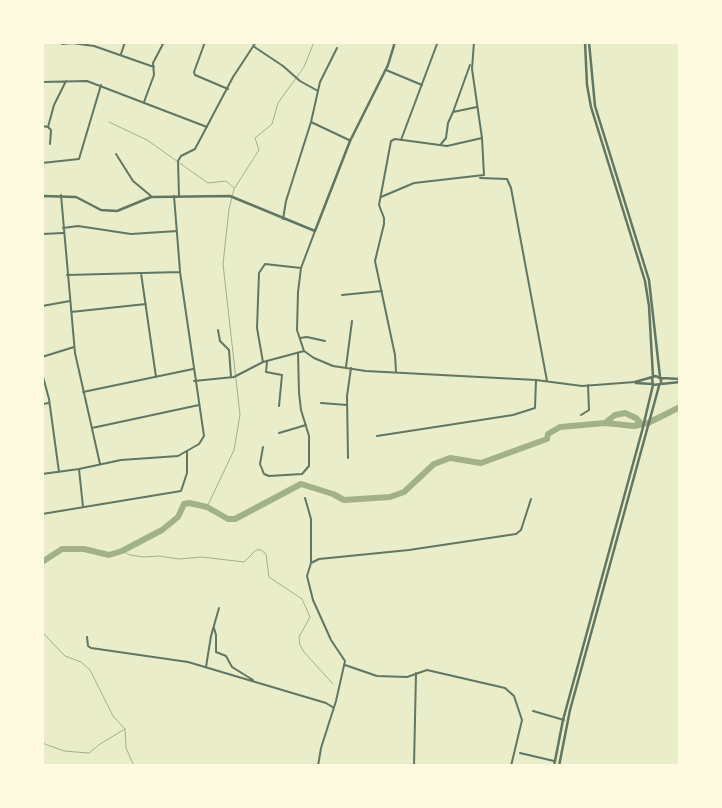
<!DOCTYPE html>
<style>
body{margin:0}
#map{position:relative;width:722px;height:808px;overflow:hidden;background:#e9edc9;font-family:Figtree,sans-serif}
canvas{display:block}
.frame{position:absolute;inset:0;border:44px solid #fefae0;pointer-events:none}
</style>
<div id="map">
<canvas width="722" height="808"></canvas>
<div class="frame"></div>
</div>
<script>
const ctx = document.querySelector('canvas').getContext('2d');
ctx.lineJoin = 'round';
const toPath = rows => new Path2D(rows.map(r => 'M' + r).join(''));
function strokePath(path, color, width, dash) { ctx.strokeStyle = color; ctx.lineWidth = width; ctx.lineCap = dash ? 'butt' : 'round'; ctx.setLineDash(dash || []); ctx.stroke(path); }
strokePath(toPath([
 [109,122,147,140,208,183,226,181,234,188],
 [207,507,234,450,240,415,223,264,229,209,234,189,259,150,255,138,272,124,278,103,304,67,314,42],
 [122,551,130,555,144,557,159,556,179,559,202,557,244,562,256,550,261,550,266,554,269,577,302,599,310,617,299,637,300,645,304,652,333,684],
 [42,632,65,656,81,662,90,670,113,716,125,729,126,748,134,766],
 [42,743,64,751,89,753,100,744,125,729]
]), '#a3b18a', 1);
strokePath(toPath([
 [605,423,615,415,625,413,636,418,641,424],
 [42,562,62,549,84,549,109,555,122,551,162,530,178,517,184,504,189,503,207,507,228,519,235,519,301,484,333,494,344,500,390,497,404,492,434,464,450,458,481,463,547,439,548,434,560,427,605,423,634,426,648,423,680,407]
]), '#a3b18a', 6);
strokePath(toPath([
 [205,42,194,72,195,75,228,89],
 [62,44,72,43,94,46,154,67],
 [253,46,283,66,300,81,318,91],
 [121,54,125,42],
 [386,70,422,85],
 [42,82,87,81,207,127],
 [144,102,154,75,153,63,164,42],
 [453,112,470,65],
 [311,122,349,140],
 [42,126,48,127,51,130,50,144],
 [48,127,54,105,66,81],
 [401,140,437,44],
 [441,144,446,138,448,123,453,112,477,107],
 [116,154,133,181,151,196],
 [42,163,79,159,101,85],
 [480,178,507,179,511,188,547,381],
 [61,195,75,353,100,464],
 [174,196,180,271],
 [179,196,178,161,181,156,195,149,233,77,256,42],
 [381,197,414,183,484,175,482,138,472,69,474,42],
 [283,219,286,201,311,122,320,82,337,48],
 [63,228,78,226,131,234,177,231],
 [315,231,301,268,298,292,297,330,304,351,314,358,333,366,366,371,536,380,582,386,635,382],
 [42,234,63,233],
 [141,273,156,377],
 [342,295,382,291],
 [42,306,70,301],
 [71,312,146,304],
 [218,330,220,341,229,350,231,377],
 [300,338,307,337,325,341],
 [42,357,74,347],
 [263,362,257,328,259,273,265,264,301,268],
 [267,362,266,372,282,375,279,406],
 [346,367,352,321],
 [396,372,395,355,375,261,384,224,384,218,379,205,391,141,395,139,447,146,482,138],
 [42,373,49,399,59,472],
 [194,381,234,377,263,362,304,351],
 [83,392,193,369],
 [321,403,347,405],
 [42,404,49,403],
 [581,415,589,410,588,385],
 [92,428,199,405],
 [279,433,306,425],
 [377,436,513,415,535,408,536,380],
 [263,447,260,464,264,474,269,476,302,474,309,466,309,436,301,410,299,393,298,353],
 [348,458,347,396,351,368],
 [79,469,83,507],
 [42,474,79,469,121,460,178,456,199,444,204,436,180,272,67,275],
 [305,498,311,519,311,563],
 [42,514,181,491,187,473,187,452],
 [214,628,216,635,216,652,226,656,232,667,253,680],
 [87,637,88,646,91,648,188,662,326,703,334,708],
 [345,665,377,676,407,677,427,670,505,688,514,696,522,720,511,766],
 [206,667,211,636,219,608],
 [533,711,564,720],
 [520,753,554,761],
 [318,766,321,748,336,701,345,661,331,640,313,600,307,576,311,563,319,559,409,550,516,534,521,530,531,499],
 [414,766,416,673]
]), '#617663', 2);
strokePath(toPath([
 [585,42,587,85,591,107,645,281,649,306,653,377],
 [589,42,595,106,649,280,660,377],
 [42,196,76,197,101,210,117,211,151,197,230,196,315,231,350,141,388,65,395,42],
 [661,378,680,379],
 [635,382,656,376,661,379,661,384,653,385,652,378],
 [636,383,652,384],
 [661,384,680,382],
 [554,766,563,720,642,431,653,385],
 [559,766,570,710,659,386]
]), '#617663', 2.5);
</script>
